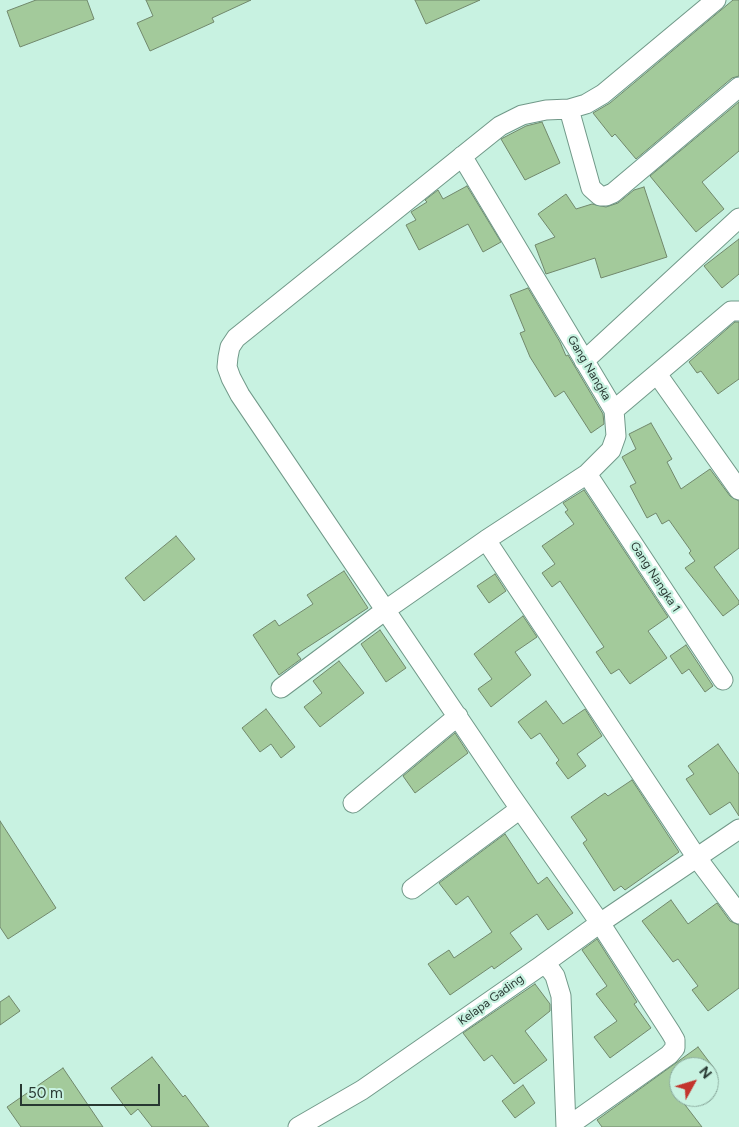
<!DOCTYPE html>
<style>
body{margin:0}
#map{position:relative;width:739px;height:1127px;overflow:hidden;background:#c8f2e1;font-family:Figtree,sans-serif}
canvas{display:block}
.north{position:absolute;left:669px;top:1057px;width:50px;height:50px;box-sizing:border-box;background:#c8f2e1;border:1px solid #88a89b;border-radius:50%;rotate:51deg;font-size:14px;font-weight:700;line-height:20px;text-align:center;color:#283832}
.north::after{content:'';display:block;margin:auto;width:18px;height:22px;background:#c3352d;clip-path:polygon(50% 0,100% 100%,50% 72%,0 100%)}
.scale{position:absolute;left:20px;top:1084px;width:140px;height:22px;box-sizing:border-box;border:2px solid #283832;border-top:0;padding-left:6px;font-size:15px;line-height:18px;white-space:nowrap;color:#283832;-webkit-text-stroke:4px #c8f2e1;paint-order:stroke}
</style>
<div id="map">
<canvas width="739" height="1127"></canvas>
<div class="north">N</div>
<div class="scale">50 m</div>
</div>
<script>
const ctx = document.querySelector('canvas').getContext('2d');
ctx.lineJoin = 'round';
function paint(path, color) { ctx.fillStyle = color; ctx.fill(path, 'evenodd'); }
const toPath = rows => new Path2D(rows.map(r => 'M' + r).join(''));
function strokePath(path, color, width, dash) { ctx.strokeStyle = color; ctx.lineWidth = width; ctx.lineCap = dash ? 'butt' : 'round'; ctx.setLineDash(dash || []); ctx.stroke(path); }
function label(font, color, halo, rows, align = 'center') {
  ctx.font = font + ' Figtree,sans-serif'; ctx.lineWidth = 4.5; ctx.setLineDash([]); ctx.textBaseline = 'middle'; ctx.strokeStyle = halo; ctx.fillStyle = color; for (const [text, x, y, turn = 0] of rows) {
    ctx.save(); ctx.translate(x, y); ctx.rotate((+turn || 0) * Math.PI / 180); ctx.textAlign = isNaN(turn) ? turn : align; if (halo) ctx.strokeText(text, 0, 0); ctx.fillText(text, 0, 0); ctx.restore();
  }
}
const building = toPath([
 [36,0,87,0,94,19,20,47,7,11,36,0],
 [146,0,251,0,212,18,214,22,150,51,137,23,153,16,146,0],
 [415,0,480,0,426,24,415,0],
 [733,0,739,0,739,76,732,78,636,159,615,134,612,137,593,113,610,103,733,0],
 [739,102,739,151,702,182,724,209,696,232,650,176,739,102],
 [542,122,560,163,525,180,501,139,526,126,542,122],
 [467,186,501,242,483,252,468,224,419,250,406,225,416,220,411,212,427,202,425,200,438,190,443,199,467,186],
 [644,187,667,257,601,278,595,258,546,274,535,245,555,237,538,214,566,194,576,209,592,204,606,207,618,203,634,190,644,187],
 [739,239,739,274,722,288,704,266,739,239],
 [528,288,560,342,566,356,568,355,603,414,604,424,591,433,564,391,555,397,530,357,520,333,525,331,510,295,528,288],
 [735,322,739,322,739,379,718,394,701,371,697,373,689,362,735,322],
 [651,423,672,459,667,462,681,489,710,469,730,496,739,501,739,548,714,567,739,601,739,604,723,616,685,568,695,561,689,553,691,551,669,520,662,524,656,513,647,518,630,486,636,483,622,457,636,449,629,434,651,423],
 [584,490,668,617,648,631,667,658,630,684,619,669,611,674,596,652,604,647,560,581,552,587,542,573,555,564,542,546,574,524,565,512,568,510,563,503,584,490],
 [176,536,195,559,144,601,125,578,176,536],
 [344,571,368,608,297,654,301,659,279,675,253,635,275,620,279,626,313,604,307,595,344,571],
 [495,574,506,591,489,603,477,586,495,574],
 [523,616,537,637,515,652,531,675,491,707,478,689,492,679,474,654,523,616],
 [380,630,406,668,386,682,361,644,380,630],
 [686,645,713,686,705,692,689,669,682,674,670,656,686,645],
 [339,661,364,693,320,727,304,707,322,693,313,681,339,661],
 [546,701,563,724,585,709,602,736,577,754,586,766,568,779,556,763,559,760,540,733,531,739,518,722,546,701],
 [266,709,295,747,281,758,271,744,260,752,242,728,266,709],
 [455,733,468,753,415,793,403,776,455,733],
 [718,744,739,774,739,816,730,802,710,815,686,779,694,774,688,766,718,744],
 [632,780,679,852,625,890,621,886,614,891,583,843,587,840,571,817,605,793,608,796,632,780],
 [0,821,56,908,8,939,0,927,0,821],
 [505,834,538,884,547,877,573,913,548,930,537,914,510,933,522,949,494,969,492,966,450,995,428,964,449,950,454,958,492,932,468,896,456,905,439,883,505,834],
 [671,900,688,924,717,903,730,921,739,925,739,988,708,1011,692,990,698,986,678,959,673,962,642,921,671,900],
 [597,939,637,1002,634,1004,651,1028,610,1058,594,1037,617,1021,596,994,607,986,582,950,597,939],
 [535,984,550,1004,550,1011,525,1031,547,1060,514,1084,492,1055,484,1061,463,1033,535,984],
 [9,996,20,1011,0,1025,0,1002,9,996],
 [698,1047,713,1067,679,1067,679,1097,702,1127,602,1127,597,1120,698,1047],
 [152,1057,183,1097,185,1095,209,1127,152,1127,138,1109,131,1115,111,1088,152,1057],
 [63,1068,103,1127,21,1127,7,1107,63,1068],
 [523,1085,535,1103,515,1118,502,1101,523,1085]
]);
paint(building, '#a3ca9b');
strokePath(building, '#71886c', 1);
const minor = toPath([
 [569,109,591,188,600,196,606,196,613,193,739,87],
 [584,361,739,218],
 [657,374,739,490],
 [614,410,731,311,739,311],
 [587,474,723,680],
 [486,540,697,858,739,914],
 [281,688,387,609,486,540,587,474,611,450,616,436,614,410,462,156],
 [353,803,458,716],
 [412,889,520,809],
 [542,965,600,923,509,793,240,395,231,378,227,367,228,357,230,347,236,338,500,126,522,115,546,110,569,109,586,104,603,94,716,0],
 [298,1127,362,1090,542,965,550,969,555,976,561,996,566,1127],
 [567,1127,669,1055,675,1048,675,1040,671,1033,600,923,739,829]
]);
strokePath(minor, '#719989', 21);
strokePath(minor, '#fff', 19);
label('12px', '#283832', '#c8f2e1', [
 ["Gang Nangka",589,368,59],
 ["Gang Nangka 1",655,577,57],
 ["Kelapa Gading",491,1000,-36]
]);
</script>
